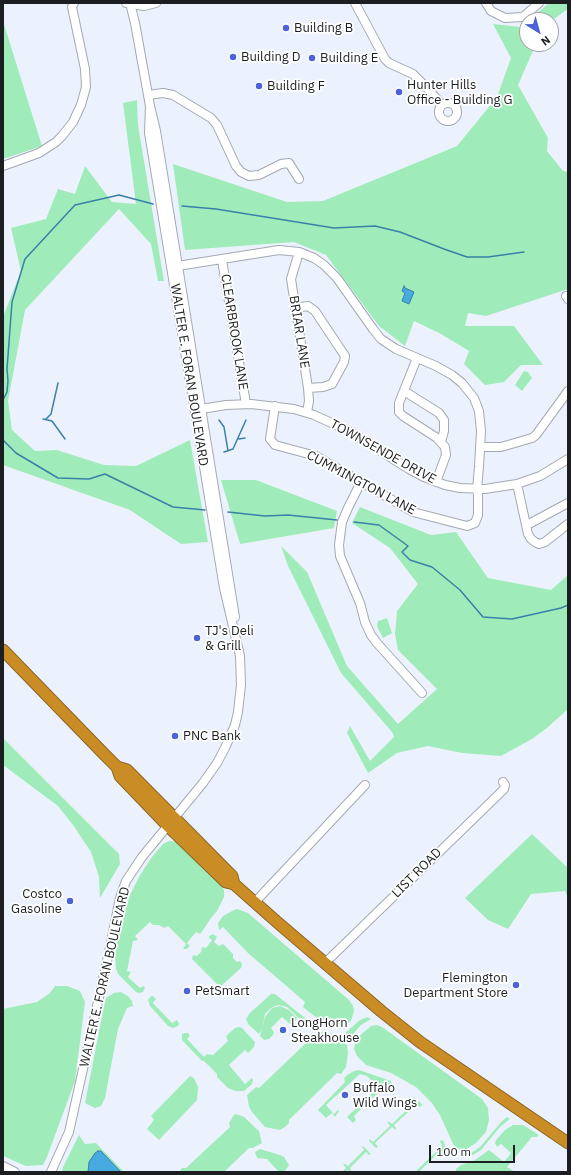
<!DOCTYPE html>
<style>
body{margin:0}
#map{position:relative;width:571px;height:1175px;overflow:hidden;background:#ecf2fd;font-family:"IBM Plex Sans",sans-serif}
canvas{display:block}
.frame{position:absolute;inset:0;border:4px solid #1c1e22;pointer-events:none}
.north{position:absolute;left:519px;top:12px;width:40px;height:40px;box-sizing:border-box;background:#fff;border:1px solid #a4a5a7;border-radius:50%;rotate:143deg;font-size:11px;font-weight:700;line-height:16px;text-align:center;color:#1c1e22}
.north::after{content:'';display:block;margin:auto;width:14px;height:18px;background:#4e62d7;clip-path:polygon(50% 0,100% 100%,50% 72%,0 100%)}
.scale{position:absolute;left:429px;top:1145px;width:86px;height:18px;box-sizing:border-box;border:2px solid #1c1e22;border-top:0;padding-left:5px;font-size:12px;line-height:14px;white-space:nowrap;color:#1c1e22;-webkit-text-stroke:3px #fff;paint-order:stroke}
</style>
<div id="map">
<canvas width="571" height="1175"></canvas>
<div class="frame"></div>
<div class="north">N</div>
<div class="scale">100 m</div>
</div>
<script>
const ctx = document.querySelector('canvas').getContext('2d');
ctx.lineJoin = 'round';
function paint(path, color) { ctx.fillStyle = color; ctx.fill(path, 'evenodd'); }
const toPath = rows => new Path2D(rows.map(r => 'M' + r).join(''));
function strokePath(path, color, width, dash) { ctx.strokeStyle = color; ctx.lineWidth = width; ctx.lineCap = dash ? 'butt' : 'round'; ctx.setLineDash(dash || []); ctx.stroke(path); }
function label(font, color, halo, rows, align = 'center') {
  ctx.font = font + ' "IBM Plex Sans",sans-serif'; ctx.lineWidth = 3.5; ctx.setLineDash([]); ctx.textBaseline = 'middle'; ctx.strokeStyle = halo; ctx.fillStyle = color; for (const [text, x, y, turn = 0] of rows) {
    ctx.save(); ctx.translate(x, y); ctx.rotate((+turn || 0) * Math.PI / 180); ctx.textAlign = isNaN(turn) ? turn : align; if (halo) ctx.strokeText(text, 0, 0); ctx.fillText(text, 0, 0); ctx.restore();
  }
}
paint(toPath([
 [549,3,568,3,568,9,551,21,529,20],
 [3,21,42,146,3,159],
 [527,22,527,44,536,44,518,85,548,138,547,151,563,171,568,172,568,289,486,316,468,313,465,326,514,326,543,365,521,365,504,382,485,385,464,364,469,351,441,334,414,321,405,346,379,326,326,255,294,242,185,250,173,164,287,202,323,201,457,146,497,97,511,58,493,24,521,27],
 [137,100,138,125,164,281,158,281,151,244,119,209,25,310,8,401,12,430,35,451,57,450,104,465,136,466,190,440,208,542,181,544,130,510,3,465,3,317,21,271,11,228,46,219,58,189,75,194,85,166,112,202,136,204,123,103],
 [524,371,528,372,532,378,522,391,515,385],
 [221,480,256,480,337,511,334,528,240,544],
 [360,507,431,535,456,532,488,578,551,590,568,575,568,709,547,728,532,739,501,756,462,753,428,746,397,753,368,773,347,733,350,726,370,761,394,737,392,732,341,673,288,566,281,546,307,572,347,666,398,724,437,689,398,650,395,634,397,611,418,584,390,548,352,523],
 [387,618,392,633,383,638,377,626,378,621],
 [3,738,119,854,120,864,100,898,99,877,91,852,73,825,58,806,3,765],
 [532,834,568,868,568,898,565,891,531,894,508,929,488,920,465,898],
 [169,841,178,842,220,884,224,890,224,897,217,911,211,918,201,933,200,934,196,932,187,943,190,946,187,949,183,949,186,944,168,926,164,928,159,925,153,925,150,922,135,936,138,940,133,941,127,971,131,972,128,977,140,988,143,986,145,988,143,992,139,993,136,992,119,975,116,969,115,953,119,929,130,895,140,875,152,857,163,844],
 [237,909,248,913,349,1000,353,1006,354,1011,352,1018,350,1022,336,1028,331,1027,323,1023,303,1007,305,1002,248,953,223,927,219,930,218,923,223,916,232,911],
 [213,934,217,937,214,942,219,946,223,944,233,954,233,958,237,962,240,961,242,964,241,968,220,987,192,959,193,955,197,956,201,952,202,947,206,948,212,940,209,938,209,936],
 [55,986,67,986,80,991,85,1002,75,1081,47,1157,43,1165,26,1166,3,1156,3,1009,37,1002,50,993],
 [121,992,129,997,132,1001,133,1006,127,1008,118,1029,105,1098,101,1106,95,1108,85,1103,104,1006,106,998,114,993],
 [271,994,275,994,305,1018,308,1024,305,1024,287,1007,279,1005,275,1006,271,1008,265,1014,262,1029,259,1034,248,1024,246,1019,250,1013],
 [151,996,153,996,156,999,153,1003,172,1023,177,1020,179,1024,178,1026,173,1028,168,1026,150,1006,148,1000],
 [280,1006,289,1010,297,1018,296,1020,291,1025,282,1017,271,1028,274,1032,273,1035,269,1039,264,1040,260,1036,265,1017,272,1008],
 [367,1017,371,1019,361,1025,349,1039,344,1034,360,1020],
 [377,1025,382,1027,482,1099,488,1108,489,1120,486,1132,476,1143,465,1150,457,1148,453,1144,440,1115,432,1103,416,1087,391,1073,366,1065,357,1056,354,1049,356,1039,371,1026],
 [239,1027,242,1028,255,1042,254,1047,248,1053,245,1050,229,1065,245,1084,252,1078,253,1080,252,1084,244,1091,235,1091,228,1088,217,1077,217,1074,204,1061,202,1061,182,1040,182,1034,184,1033,188,1033,190,1036,187,1039,204,1057,207,1054,213,1055,228,1041,226,1036,235,1028],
 [323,1032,334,1034,347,1045,348,1053,346,1067,341,1074,337,1073,289,1120,289,1123,285,1127,280,1130,265,1127,252,1112,249,1107,247,1095,256,1087,259,1088,307,1042,307,1039,309,1036],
 [359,1070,391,1081,392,1086,390,1087,387,1084,354,1116,356,1120,353,1123,347,1117,375,1090,373,1088,376,1085,367,1076,360,1074,326,1105,334,1114,338,1110,339,1111,335,1117,332,1113,326,1118,318,1110,345,1082,344,1078,347,1075,354,1071],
 [190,1076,194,1078,198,1087,197,1100,159,1140,147,1129,154,1120,151,1116],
 [414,1097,421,1103,422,1105,420,1107,416,1105,394,1125,396,1128,396,1130,392,1127,375,1143,378,1147,376,1148,369,1141,369,1139,373,1142,390,1126,388,1123,388,1121,392,1124,414,1103,411,1099],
 [236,1114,244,1117,259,1131,262,1143,253,1148,249,1148,224,1172,179,1172,182,1168,186,1168,230,1127,229,1123,234,1115],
 [507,1117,510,1119,500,1127,481,1150,471,1156,461,1158,462,1156,473,1152,481,1146,501,1122],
 [513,1125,523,1125,539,1135,537,1137,532,1137,507,1167,515,1172,456,1172,456,1169,461,1165,475,1160,489,1150,504,1162,511,1153,501,1144,497,1147,495,1143,496,1140,505,1130],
 [79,1135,85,1144,96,1143,124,1172,62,1172,63,1167],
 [440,1141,442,1140,444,1142,446,1152,446,1155,441,1157,437,1154,419,1172,415,1172,442,1146],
 [363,1146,371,1154,369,1155,366,1152,350,1168,352,1172,347,1170,346,1172,342,1172,346,1168,343,1164,345,1164,348,1166,364,1150,362,1147],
 [260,1149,280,1155,284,1157,289,1165,285,1171,279,1172,267,1159,257,1158,255,1152]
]), '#9fecba');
const water = toPath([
 [404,286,405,288,414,292,409,304,402,301,405,293,402,291,404,286],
 [98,1151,101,1151,121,1172,88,1172,89,1162,95,1153,98,1151]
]);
paint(water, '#47aae1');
strokePath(water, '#3a80a8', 1);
strokePath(toPath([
 [182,206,216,209,334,228,375,226,400,232,444,249,467,257,488,257,524,252],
 [3,400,7,392,8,381,7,369,12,302,25,259,75,205,119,195,153,204],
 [43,419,52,421,65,439],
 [46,419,51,414,58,383],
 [219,420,224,427,228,451],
 [239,439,245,438],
 [3,440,16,453,58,478,89,479,105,474,173,507,205,510],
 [224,452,233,449,246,420],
 [228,512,265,516,288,515,337,520],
 [354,522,379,525,408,546,402,552,410,560,432,567,460,590,483,617,512,619,561,608,568,605]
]), '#3a80a8', 1.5);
const minor = toPath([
 [126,3,144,6,156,3],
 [130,3,135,23,150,106,156,131,235,617],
 [355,3,385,59,389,63,413,74,429,90,442,105],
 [486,3,491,11,505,18,523,17,539,3],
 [148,95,163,93,173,95,211,118,217,125,236,166,241,172,249,176,259,175,281,164,289,163,299,179],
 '439 112a9 9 0 1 1 18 0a9 9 0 1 1-18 0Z',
 [3,166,39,153,56,142,62,136,73,122,81,105,86,87,85,69,72,7,74,3],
 [299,252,291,279,308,388,309,401,307,412],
 [222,260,246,404],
 [171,267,279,250,299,252,314,258,324,265,337,278,373,329,381,339,396,349,436,366,452,375,462,383,474,398,479,411,481,431,479,467,477,489,478,495,478,515,475,523,467,526,413,512,316,456,275,445,270,439,275,406],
 [566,296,568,299],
 [295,308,308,306,315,311,345,356,344,362,332,384,323,387,308,388],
 [417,358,399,403,399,412,403,416,437,438,445,447,446,455,436,482],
 [404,391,439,413,444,420,444,431,441,442],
 [195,410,226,405,251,404,294,409,314,415,349,431,409,469,424,477,445,485,460,488,485,489,517,484,540,476,568,459],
 [481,447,501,447,532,438,536,435,568,391],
 [361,482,348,508,342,522,339,545,340,556,360,603,365,622,371,635,377,643,422,693],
 [517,484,528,534,531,539,535,542,539,544,545,542,568,524],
 [527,525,568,503],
 [255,902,365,785],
 [325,963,498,795,504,789,505,785,503,782],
 [3,1166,15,1172],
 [51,1172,69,1132,109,952,120,898,126,881,142,857,203,783,217,763,225,748,235,725,238,712,241,685,240,656,224,588,149,133,150,106]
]);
const highway = toPath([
 [3,650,104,754,117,767,127,770,228,872,232,876,234,884],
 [117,767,120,776,167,825,226,882,234,884,277,922,381,1011,420,1042,568,1143]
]);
strokePath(minor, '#a3a8b2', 10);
strokePath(highway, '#8d6624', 13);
strokePath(minor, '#fff', 8);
strokePath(highway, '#ca8c25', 11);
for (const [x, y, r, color] of [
 [286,28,4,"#4e62d7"],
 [233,57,4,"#4e62d7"],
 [312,58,4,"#4e62d7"],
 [259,86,4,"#4e62d7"],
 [399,92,4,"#4e62d7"],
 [197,638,4,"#4e62d7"],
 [175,736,4,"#4e62d7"],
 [70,901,4,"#4e62d7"],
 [516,985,4,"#4e62d7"],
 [187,991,4,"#4e62d7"],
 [283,1030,4,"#4e62d7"],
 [345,1095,4,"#4e62d7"]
]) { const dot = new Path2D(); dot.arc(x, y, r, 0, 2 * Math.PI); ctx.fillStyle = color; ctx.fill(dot); strokePath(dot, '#fff', 1.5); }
label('13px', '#1c1e22', '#fff', [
 ["Building B",294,28],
 ["Building D",241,57],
 ["Building E",320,58],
 ["Hunter Hills",407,85],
 ["Office - Building G",407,100],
 ["Building F",267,86],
 ["TJ's Deli",205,631],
 ["& Grill",205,646],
 ["PNC Bank",183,736],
 ["Costco",62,894,"right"],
 ["Gasoline",62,909,"right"],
 ["Flemington",508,978,"right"],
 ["Department Store",508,993,"right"],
 ["PetSmart",195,991],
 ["LongHorn",291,1023],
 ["Steakhouse",291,1038],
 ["Buffalo",353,1088],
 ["Wild Wings",353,1103]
], 'left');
label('13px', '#1c1e22', '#fff', [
 ["CLEARBROOK LANE",234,332,81],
 ["BRIAR LANE",299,332,81],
 ["WALTER E. FORAN BOULEVARD",189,375,81],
 ["TOWNSENDE DRIVE",383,452,29],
 ["CUMMINGTON LANE",361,483,28],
 ["LIST ROAD",417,873,-45],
 ["WALTER E. FORAN BOULEVARD",105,977,-77]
]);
</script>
